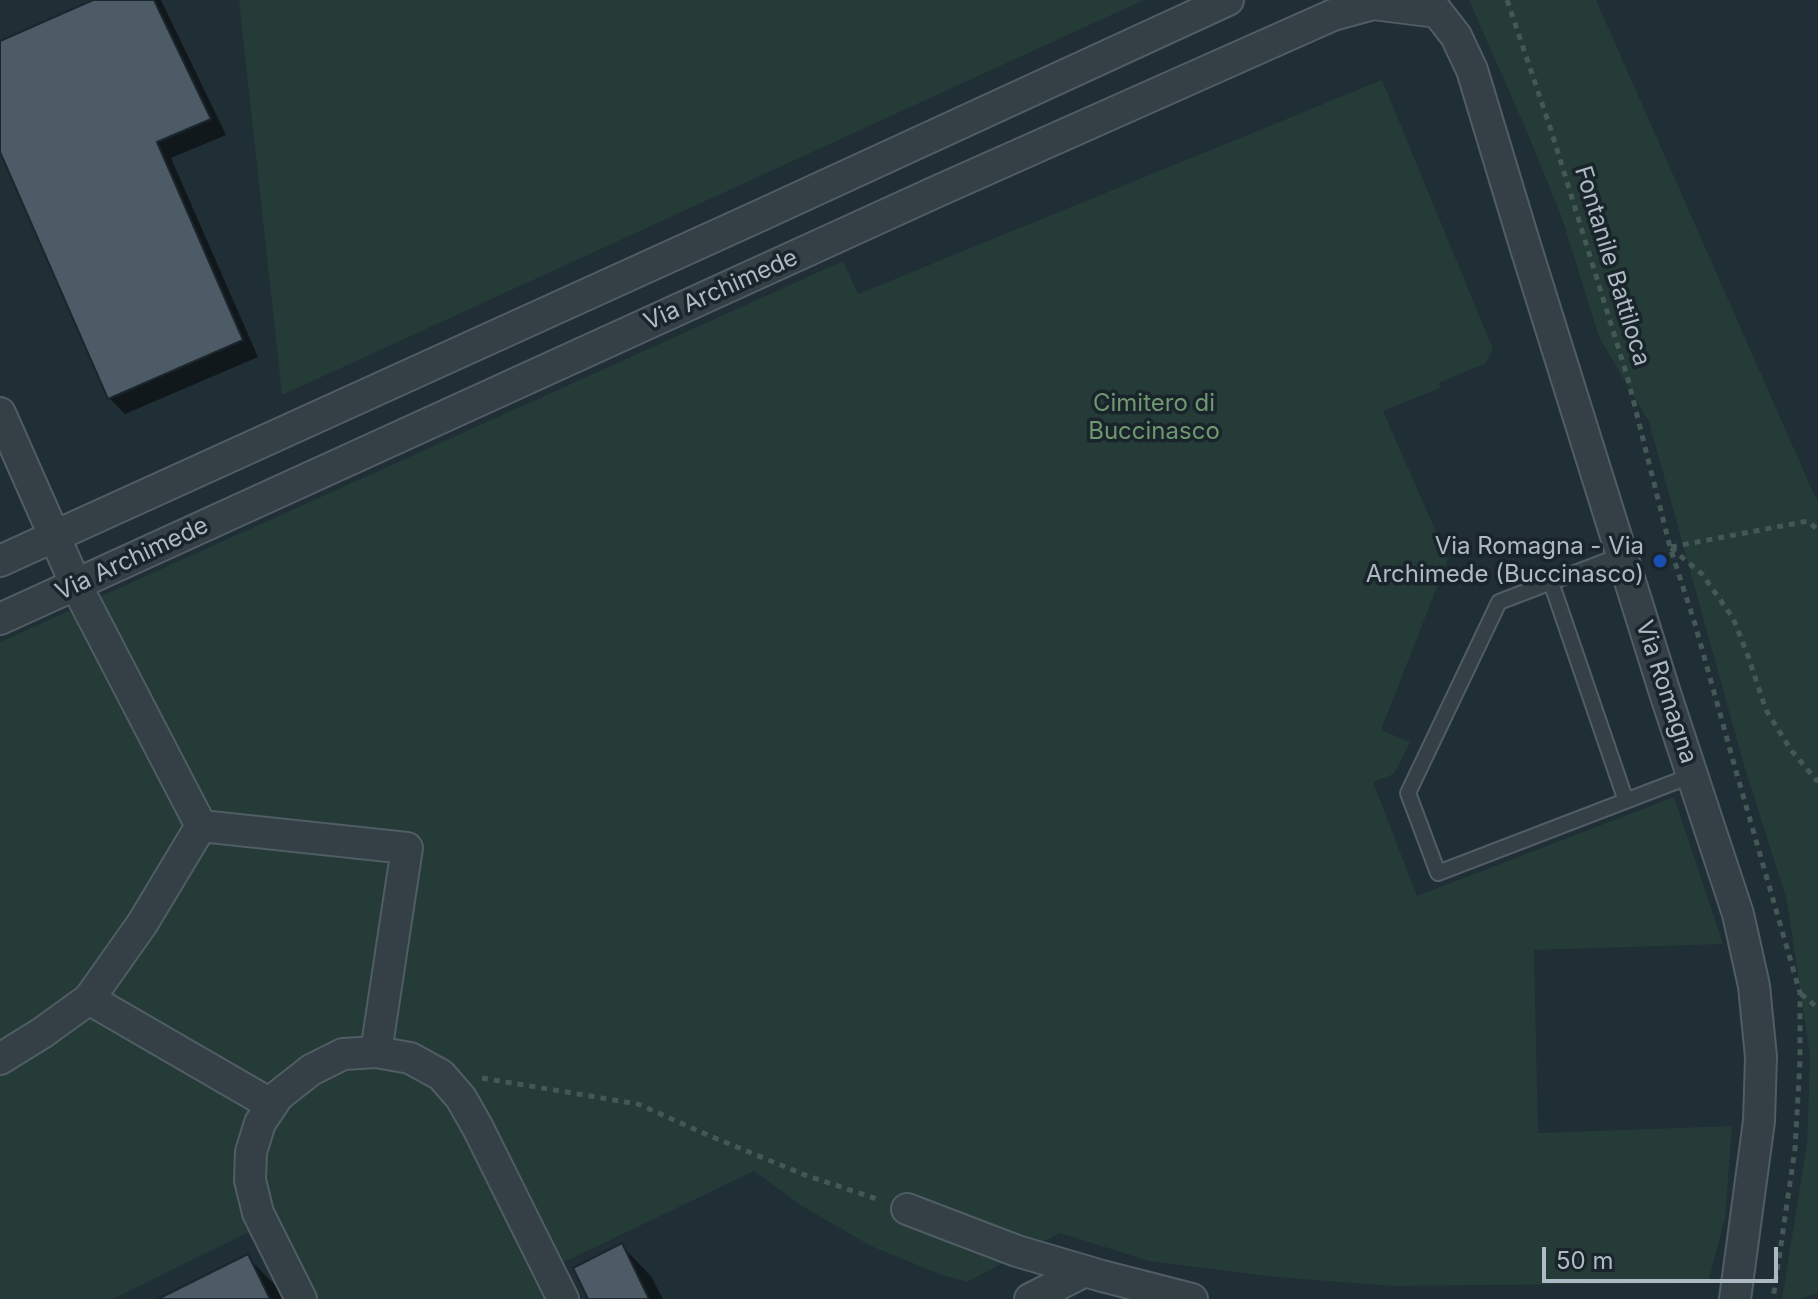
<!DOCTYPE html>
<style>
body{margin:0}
#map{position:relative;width:1818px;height:1299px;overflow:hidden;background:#202e36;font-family:Inter,sans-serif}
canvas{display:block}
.scale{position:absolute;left:1542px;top:1247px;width:236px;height:36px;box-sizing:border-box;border:4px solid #aebac3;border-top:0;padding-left:10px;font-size:24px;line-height:28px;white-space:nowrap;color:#aebac3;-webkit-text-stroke:6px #19242b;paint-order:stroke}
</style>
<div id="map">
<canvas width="1818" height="1299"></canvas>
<div class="scale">50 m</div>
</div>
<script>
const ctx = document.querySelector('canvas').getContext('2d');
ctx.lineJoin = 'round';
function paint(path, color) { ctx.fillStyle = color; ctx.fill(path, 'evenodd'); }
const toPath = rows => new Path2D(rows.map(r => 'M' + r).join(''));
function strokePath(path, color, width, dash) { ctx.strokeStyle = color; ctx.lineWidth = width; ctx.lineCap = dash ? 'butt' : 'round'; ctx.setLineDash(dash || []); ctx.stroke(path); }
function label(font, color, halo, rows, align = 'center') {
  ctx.font = font + ' Inter,sans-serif'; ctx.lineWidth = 7; ctx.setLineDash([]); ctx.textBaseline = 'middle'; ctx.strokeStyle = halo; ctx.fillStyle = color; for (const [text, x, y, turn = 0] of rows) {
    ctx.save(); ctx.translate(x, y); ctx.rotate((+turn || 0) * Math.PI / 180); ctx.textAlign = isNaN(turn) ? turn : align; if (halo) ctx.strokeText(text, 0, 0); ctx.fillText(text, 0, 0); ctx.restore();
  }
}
paint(toPath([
 [239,0,1144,0,282,395],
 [1469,0,1596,0,1813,492,1818,500,1818,1293,1799,1299,1782,1299,1807,1144,1810,1056,1787,901,1743,762,1649,422,1599,337,1562,218,1527,132],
 [1382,80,1493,349,1486,363,1439,383,1440,388,1383,411,1448,559,1381,730,1410,742,1394,774,1373,782,1417,896,1674,797,1723,944,1534,950,1538,1133,1732,1126,1725,1218,1708,1283,1392,1286,1276,1277,1149,1261,1060,1233,967,1282,942,1275,871,1246,802,1206,754,1171,556,1266,571,1299,292,1299,257,1228,113,1299,0,1299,0,642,843,261,858,294]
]), '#253b37');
paint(toPath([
 [95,0,161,0,226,135,171,158,258,357,125,414,109,398,0,147,0,43],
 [622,1246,651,1276,663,1299,590,1299],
 [247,1257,277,1287,283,1299,162,1299]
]), '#0007');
const building = toPath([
 [93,0,154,0,211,119,157,142,243,340,108,399,0,152,0,41,93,0],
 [622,1243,649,1299,588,1299,573,1268,622,1243],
 [248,1254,270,1299,158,1299,248,1254]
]);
paint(building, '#4c5b65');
strokePath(building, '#1b262d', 2);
const lane = toPath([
 [1622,555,1499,602,1408,793,1438,873,1693,775],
 [1551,582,1626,801]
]);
const street = toPath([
 [1428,0,1456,36,1472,70,1524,242,1665,693,1738,914,1754,986,1761,1057,1759,1121,1735,1299],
 [0,413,76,585,201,826],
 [0,561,759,216,1228,0],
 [0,619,940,190,1333,15,1373,4,1437,12],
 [201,826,407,848,376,1052],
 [89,999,272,1105],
 [0,1059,42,1033,89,999,142,924,201,826],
 [907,1209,1017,1251,1102,1276,1192,1299],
 [301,1299,258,1213,250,1180,251,1152,260,1123,278,1096,311,1070,343,1054,376,1052,410,1058,441,1075,461,1098,478,1128,563,1299],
 [1030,1299,1085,1271]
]);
strokePath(lane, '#515d64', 18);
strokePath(street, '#515d64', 34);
strokePath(toPath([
 [1507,0,1550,127,1628,379,1670,547,1695,624,1736,771,1800,993,1800,1061,1795,1149,1773,1299],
 [1671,547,1808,521,1818,530],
 [1671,548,1702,574,1733,618,1748,656,1766,710,1791,750,1818,782],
 [1801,994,1818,1008],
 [482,1078,638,1104,710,1136,805,1175,880,1200]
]), '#445856', 5, [6, 6]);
strokePath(lane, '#343f46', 14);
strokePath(street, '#343f46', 30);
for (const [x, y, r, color] of [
 [1660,561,8,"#1a4fb4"]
]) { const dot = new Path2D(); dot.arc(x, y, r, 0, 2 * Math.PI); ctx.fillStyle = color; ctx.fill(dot); strokePath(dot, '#19242b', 3); }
label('24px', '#aebac3', '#19242b', [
 ["Fontanile Battiloca",1612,266,73],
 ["Via Archimede",721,290,-24],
 ["Via Archimede",132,559,-25],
 ["Via Romagna",1666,692,72]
]);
label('24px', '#6f9770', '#19242b', [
 ["Cimitero di",1154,404],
 ["Buccinasco",1154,432]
]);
label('24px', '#aebac3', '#19242b', [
 ["Via Romagna - Via",1644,547],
 ["Archimede (Buccinasco)",1644,575]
], 'right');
</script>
